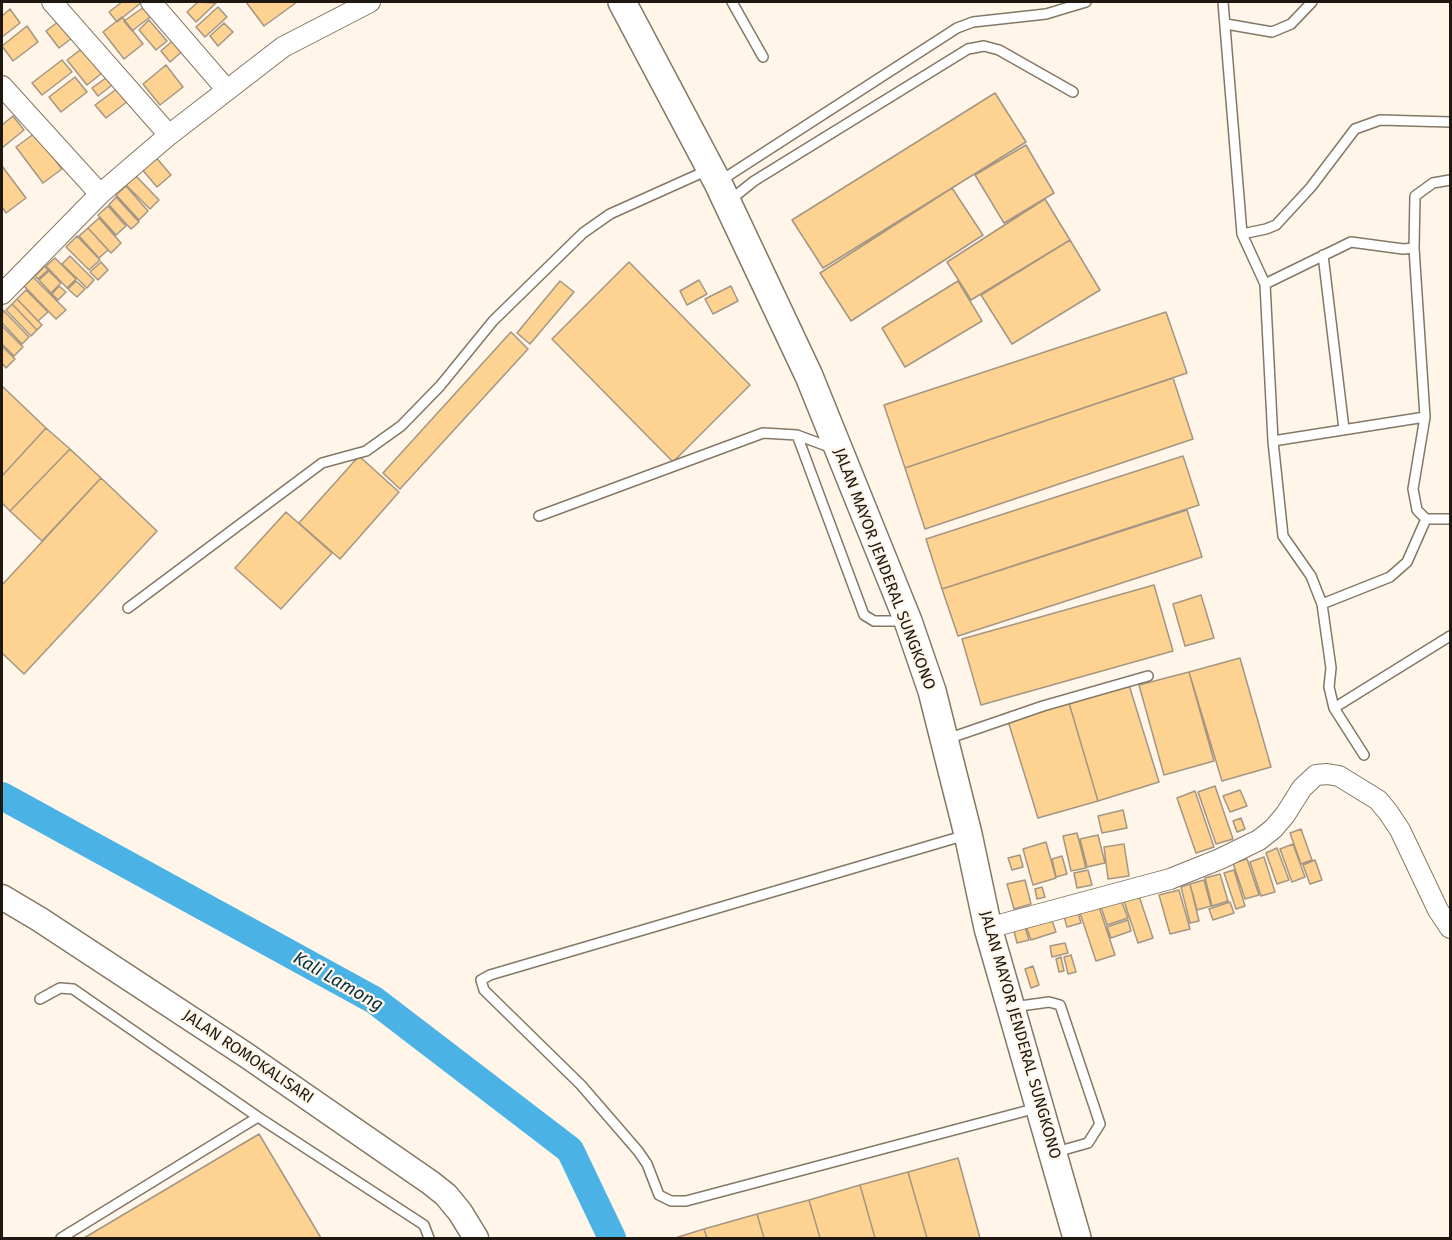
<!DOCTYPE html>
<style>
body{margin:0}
#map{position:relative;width:1452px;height:1240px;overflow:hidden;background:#fff6e9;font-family:"Fira Sans",sans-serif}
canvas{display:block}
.frame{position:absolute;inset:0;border:3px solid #1e1811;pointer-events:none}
</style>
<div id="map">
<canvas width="1452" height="1240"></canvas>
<div class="frame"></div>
</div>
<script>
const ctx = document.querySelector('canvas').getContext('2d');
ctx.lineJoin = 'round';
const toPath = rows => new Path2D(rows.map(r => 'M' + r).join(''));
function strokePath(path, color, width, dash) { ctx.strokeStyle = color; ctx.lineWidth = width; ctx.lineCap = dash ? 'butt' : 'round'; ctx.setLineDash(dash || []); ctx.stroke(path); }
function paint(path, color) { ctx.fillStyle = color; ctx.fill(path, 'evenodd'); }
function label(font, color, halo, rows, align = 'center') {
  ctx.font = font + ' "Fira Sans",sans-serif'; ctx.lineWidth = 4.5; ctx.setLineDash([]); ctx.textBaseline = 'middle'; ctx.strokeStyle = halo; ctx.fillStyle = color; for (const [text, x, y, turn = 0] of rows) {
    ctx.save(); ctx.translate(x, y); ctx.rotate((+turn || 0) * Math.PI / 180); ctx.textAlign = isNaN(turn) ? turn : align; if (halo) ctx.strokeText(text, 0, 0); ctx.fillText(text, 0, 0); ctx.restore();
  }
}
strokePath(toPath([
 [2,796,374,1000,570,1150,612,1238]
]), '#4ab2e5', 28);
const building = toPath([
 [122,2,142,2,117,22,109,12,122,2],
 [198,2,216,3,196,22,187,12,198,2],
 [246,2,297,2,264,26,246,2],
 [147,5,154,14,132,31,124,21,147,5],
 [218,7,227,17,205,37,196,27,218,7],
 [10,9,20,23,2,37,2,16,10,9],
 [122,17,143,44,124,59,103,32,122,17],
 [63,18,76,35,59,48,46,31,63,18],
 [149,20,167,41,156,50,139,30,149,20],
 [224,23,233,32,218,46,210,36,224,23],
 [27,26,38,42,13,61,2,46,27,26],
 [177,37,186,48,170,62,161,51,177,37],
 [88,44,107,69,87,85,67,60,88,44],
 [62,60,72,72,42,95,32,83,62,60],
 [166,65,183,87,160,105,143,84,166,65],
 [110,75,116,82,98,96,92,88,110,75],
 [75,77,87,92,61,112,49,97,75,77],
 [118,88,128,101,106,118,95,105,118,88],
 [995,93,1026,142,823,268,792,220,995,93],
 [13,116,24,130,2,148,2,125,13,116],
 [35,133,62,169,43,183,16,147,35,133],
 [1026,145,1054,193,1004,223,975,175,1026,145],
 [154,155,171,175,157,187,140,167,154,155],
 [2,166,26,198,6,213,2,207,2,166],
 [136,176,159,200,150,209,126,185,136,176],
 [126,186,148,211,139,220,116,195,126,186],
 [952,188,983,235,851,321,820,273,952,188],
 [116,197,139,222,131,229,109,205,116,197],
 [1045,199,1070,240,971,300,947,262,1045,199],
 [108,206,126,226,116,235,98,215,108,206],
 [99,218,121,243,111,253,88,228,99,218],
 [88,228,108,250,99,258,79,236,88,228],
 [77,236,100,260,89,270,66,247,77,236],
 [1070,240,1100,290,1012,344,981,295,1070,240],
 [70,256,94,280,87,288,62,264,70,256],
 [55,258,76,279,67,288,46,266,55,258],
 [101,262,108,270,98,280,90,272,101,262],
 [629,262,750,385,673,462,552,339,629,262],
 [45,266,48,270,38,279,35,276,45,266],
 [49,271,61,283,51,293,39,280,49,271],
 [33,277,66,310,56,319,24,286,33,277],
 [699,280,707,294,687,305,680,291,699,280],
 [76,281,85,289,77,297,68,289,76,281],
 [560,281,574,292,530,344,517,333,560,281],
 [958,281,982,321,905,367,882,328,958,281],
 [59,286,66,292,58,300,52,294,59,286],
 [731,286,738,301,713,314,705,299,731,286],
 [26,290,48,312,38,321,17,299,26,290],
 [17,299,42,325,37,330,12,304,17,299],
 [12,304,37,330,31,336,6,310,12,304],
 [3,310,29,337,22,344,2,323,3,310],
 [1166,312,1187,373,905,468,884,405,1166,312],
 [2,326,23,347,14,356,2,344,2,326],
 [511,332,528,349,400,489,383,473,511,332],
 [2,346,15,359,6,368,2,363,2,346],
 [1173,378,1193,439,925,529,905,468,1173,378],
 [3,387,46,428,2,476,2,388,3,387],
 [46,428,70,449,10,511,2,503,2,476,46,428],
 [70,449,101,478,42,541,10,511,70,449],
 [359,456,399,492,340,559,299,523,359,456],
 [1183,456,1199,505,942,589,926,539,1183,456],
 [101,478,157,531,24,674,2,653,2,585,101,478],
 [1187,510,1202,557,958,636,942,589,1187,510],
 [286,512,332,553,281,609,235,568,286,512],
 [1154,585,1173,651,981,705,962,639,1154,585],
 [1201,595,1214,638,1185,646,1173,604,1201,595],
 [1240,658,1271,767,1222,781,1189,672,1240,658],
 [1189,672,1214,761,1164,775,1139,685,1189,672],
 [1129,685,1159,782,1098,801,1069,703,1129,685],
 [1069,703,1098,801,1038,818,1008,721,1069,703],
 [1215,786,1233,839,1216,844,1198,792,1215,786],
 [1240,790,1247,806,1230,812,1223,796,1240,790],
 [1195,791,1214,847,1196,853,1177,798,1195,791],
 [1123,810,1127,828,1102,833,1098,816,1123,810],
 [1241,818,1245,829,1237,832,1233,821,1241,818],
 [1301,829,1312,860,1301,864,1290,833,1301,829],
 [1077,833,1086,868,1071,871,1063,836,1077,833],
 [1098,835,1105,863,1087,867,1080,839,1098,835],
 [1046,842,1056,878,1033,885,1023,849,1046,842],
 [1124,844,1129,876,1108,879,1104,847,1124,844],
 [1293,844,1305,877,1292,882,1280,849,1293,844],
 [1277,848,1289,880,1277,884,1266,853,1277,848],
 [1020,855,1023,867,1012,870,1008,858,1020,855],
 [1062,856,1067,874,1056,877,1052,859,1062,856],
 [1264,857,1275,892,1261,896,1250,862,1264,857],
 [1247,859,1259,895,1245,899,1233,863,1247,859],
 [1315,860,1322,880,1310,884,1303,865,1315,860],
 [1088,870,1092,885,1077,888,1074,873,1088,870],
 [1234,870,1245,906,1236,909,1224,873,1234,870],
 [1220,874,1228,901,1212,906,1205,878,1220,874],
 [1025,880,1031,904,1014,909,1007,884,1025,880],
 [1204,880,1211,906,1197,910,1190,884,1204,880],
 [1190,884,1199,921,1190,923,1181,887,1190,884],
 [1042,887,1045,897,1037,899,1035,889,1042,887],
 [1179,890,1190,929,1170,934,1159,895,1179,890],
 [1139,896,1153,938,1138,943,1124,901,1139,896],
 [1121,900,1128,918,1107,925,1101,907,1121,900],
 [1097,901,1115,955,1096,961,1078,907,1097,901],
 [1230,902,1234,913,1213,920,1209,909,1230,902],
 [1077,909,1081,923,1067,927,1063,913,1077,909],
 [1050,915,1056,932,1031,940,1025,923,1050,915],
 [1128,920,1131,931,1111,938,1107,927,1128,920],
 [1024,924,1029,940,1017,943,1013,927,1024,924],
 [1065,943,1068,953,1052,957,1050,946,1065,943],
 [1071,955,1076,972,1068,974,1064,957,1071,955],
 [1061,957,1064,971,1059,972,1056,959,1061,957],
 [1033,966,1039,985,1031,988,1025,969,1033,966],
 [259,1134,321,1238,84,1238,259,1134],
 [958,1158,980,1238,927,1238,908,1172,958,1158],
 [908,1172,927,1238,875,1238,860,1185,908,1172],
 [860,1185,875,1238,820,1238,809,1200,860,1185],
 [809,1200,820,1238,764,1238,757,1214,809,1200],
 [757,1214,764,1238,707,1238,704,1229,757,1214],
 [704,1229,707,1238,675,1238,704,1229]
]);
paint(building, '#fed291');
strokePath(building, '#a49683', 1.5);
const service = toPath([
 [732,2,763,57],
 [1223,2,1242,234,1265,284,1273,441,1283,536,1311,576,1322,604,1331,668,1329,687,1334,708,1364,755],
 [1226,24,1272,32,1291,24,1312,2],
 [720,181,957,28,973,22,1046,14,1086,2],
 [729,201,754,181,968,49,984,46,999,50,1073,92],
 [1242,234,1266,229,1276,225,1311,187,1355,129,1380,120,1450,122],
 [1414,248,1425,417,1413,489,1417,510,1426,519,1450,519],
 [1323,255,1344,429],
 [1265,284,1351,242,1403,249,1414,248,1415,196,1433,183,1450,180],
 [797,435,864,615,874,621,905,621],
 [1273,441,1425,417],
 [539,516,763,433,797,435,832,448],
 [1322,604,1390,577,1407,562,1426,519],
 [128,608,322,463,366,451,401,426,440,386,493,321,583,233,610,214,708,170],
 [1334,708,1450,636],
 [947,739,1043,706,1148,676],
 [966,835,490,975,481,980,484,990,581,1085,638,1151,647,1164,659,1195,671,1201,686,1201,1037,1108],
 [40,999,60,988,73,989,258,1117],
 [1013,1007,1049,1002,1060,1005,1100,1124,1088,1143,1056,1152],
 [61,1238,258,1117,424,1225,429,1238]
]);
const minor = toPath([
 [52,2,169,135],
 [151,2,227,90],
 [2,86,100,194],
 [2,294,100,194,169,135,283,47,370,2],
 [988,928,1170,879,1220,859,1259,840,1273,829,1285,815,1302,788,1316,775,1327,774,1339,776,1378,800,1388,812,1400,830,1438,910,1450,928]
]);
const tertiary = toPath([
 [2,897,39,919,246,1055,431,1183,446,1195,460,1212,476,1238]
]);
const secondary = toPath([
 [622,2,718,183,809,376,908,621,932,691,968,834,988,928,1077,1238]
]);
strokePath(service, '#857765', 12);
strokePath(minor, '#857765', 22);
strokePath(tertiary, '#857765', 27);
strokePath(secondary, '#857765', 30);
strokePath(service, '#fff', 9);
strokePath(minor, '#fff', 20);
strokePath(tertiary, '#fff', 24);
strokePath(secondary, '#fff', 27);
label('16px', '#1e1811', '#fff6e9', [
 ["JALAN MAYOR JENDERAL SUNGKONO",884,569,69],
 ["JALAN MAYOR JENDERAL SUNGKONO",1020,1035,74],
 ["JALAN ROMOKALISARI",248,1057,34]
]);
label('italic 18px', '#002f44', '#fff6e9', [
 ["Kali Lamong",338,982,30]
]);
</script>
